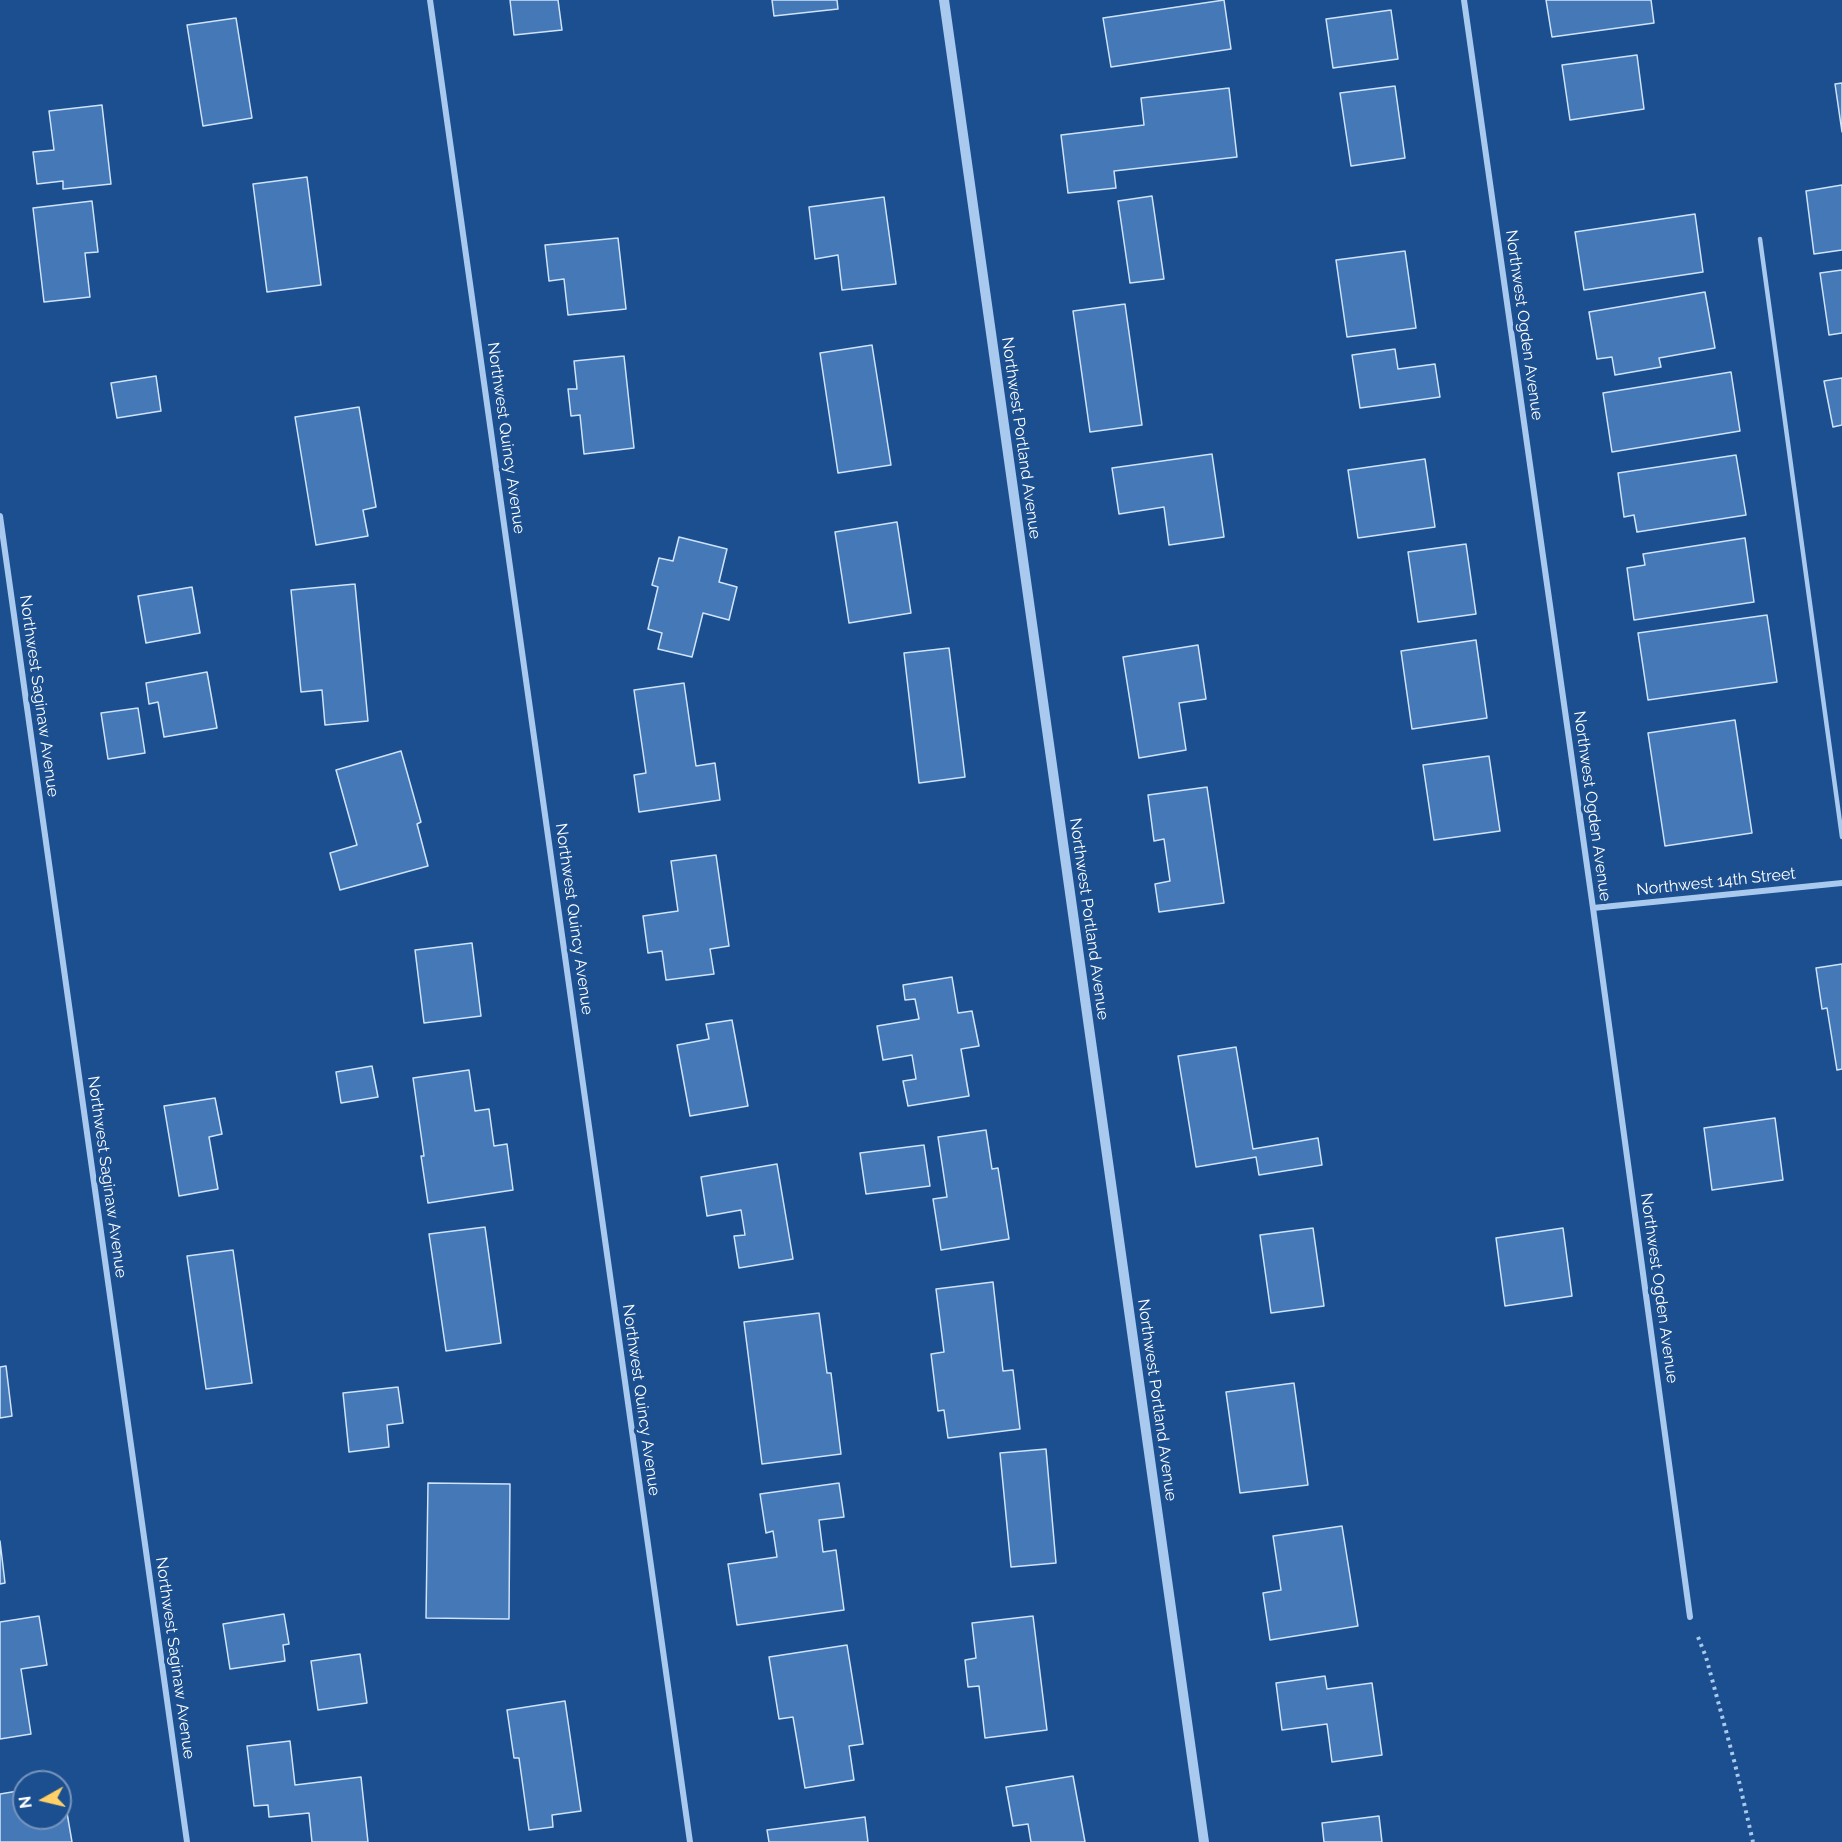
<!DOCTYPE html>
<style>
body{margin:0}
#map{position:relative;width:1842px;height:1842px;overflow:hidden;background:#1b4f8f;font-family:Raleway,sans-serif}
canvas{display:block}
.north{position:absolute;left:12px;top:1770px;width:60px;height:60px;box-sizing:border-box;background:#1b4f8f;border:2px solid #7695bc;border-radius:50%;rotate:262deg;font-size:16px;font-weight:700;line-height:24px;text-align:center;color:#fff}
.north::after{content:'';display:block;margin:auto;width:21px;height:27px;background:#ffd166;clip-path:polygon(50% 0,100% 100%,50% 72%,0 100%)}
</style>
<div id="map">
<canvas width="1842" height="1842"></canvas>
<div class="north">N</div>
</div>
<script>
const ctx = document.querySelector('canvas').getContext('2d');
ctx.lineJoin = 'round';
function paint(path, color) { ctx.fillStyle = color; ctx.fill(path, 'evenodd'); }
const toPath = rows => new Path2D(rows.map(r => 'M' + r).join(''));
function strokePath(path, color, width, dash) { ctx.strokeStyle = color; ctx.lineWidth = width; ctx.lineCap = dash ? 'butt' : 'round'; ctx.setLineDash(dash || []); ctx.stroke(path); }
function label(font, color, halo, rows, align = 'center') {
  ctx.font = font + ' Raleway,sans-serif'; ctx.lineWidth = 6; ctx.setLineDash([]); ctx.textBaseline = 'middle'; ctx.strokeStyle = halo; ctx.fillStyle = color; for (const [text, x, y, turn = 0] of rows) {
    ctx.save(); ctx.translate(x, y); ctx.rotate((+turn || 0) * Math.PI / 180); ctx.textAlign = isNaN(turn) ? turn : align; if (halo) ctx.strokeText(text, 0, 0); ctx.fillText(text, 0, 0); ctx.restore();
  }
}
const building = toPath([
 [510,0,558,0,562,30,514,35,510,0],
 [772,0,837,0,838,9,774,16,772,0],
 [1224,0,1231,49,1111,67,1103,18,1224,0],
 [1546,0,1651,0,1654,23,1552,37,1546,0],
 [1391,10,1398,59,1333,68,1326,19,1391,10],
 [236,18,252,118,203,126,187,25,236,18],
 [1637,55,1644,109,1570,120,1562,65,1637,55],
 [1842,83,1842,132,1835,84,1842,83],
 [1395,86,1405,158,1351,166,1340,93,1395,86],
 [1229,88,1237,157,1114,171,1116,188,1068,193,1061,135,1144,125,1141,98,1229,88],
 [102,105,111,184,63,189,63,181,37,184,33,152,54,150,49,111,102,105],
 [307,177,321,285,267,292,253,184,307,177],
 [1842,185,1842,250,1814,254,1806,191,1842,185],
 [1152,196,1164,279,1130,283,1118,201,1152,196],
 [884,197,896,284,842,290,838,255,815,259,809,207,884,197],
 [92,201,98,252,85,253,90,297,44,302,33,208,92,201],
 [1695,214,1703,272,1584,290,1575,232,1695,214],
 [618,238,626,309,568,315,564,279,549,281,545,245,618,238],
 [1405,251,1416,328,1347,337,1336,260,1405,251],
 [1842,270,1842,333,1829,335,1820,273,1842,270],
 [1705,292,1715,348,1659,358,1661,367,1615,375,1612,357,1597,359,1589,312,1705,292],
 [1125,304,1142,425,1090,432,1073,311,1125,304],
 [872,345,891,465,838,473,820,353,872,345],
 [1395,349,1398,369,1435,364,1440,397,1360,408,1352,355,1395,349],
 [624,356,634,448,584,454,580,415,571,416,568,389,577,389,574,361,624,356],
 [1731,372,1740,431,1612,452,1603,393,1731,372],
 [156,376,161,411,117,418,111,383,156,376],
 [1842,378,1842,425,1833,427,1824,381,1842,378],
 [359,407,376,507,363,510,368,536,316,545,295,417,359,407],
 [1212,454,1224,537,1169,545,1164,507,1119,514,1112,468,1212,454],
 [1736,455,1746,515,1637,532,1634,515,1624,517,1618,473,1736,455],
 [1425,459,1435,527,1358,538,1348,470,1425,459],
 [897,522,911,613,849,623,835,532,897,522],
 [679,537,727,549,719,582,737,587,729,620,703,613,692,657,658,649,662,633,648,629,658,587,652,585,659,558,673,561,679,537],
 [1745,538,1754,602,1634,620,1627,568,1645,565,1643,554,1745,538],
 [1466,544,1476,614,1418,622,1408,552,1466,544],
 [355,584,368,721,325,725,322,690,301,692,291,590,355,584],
 [192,587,200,633,146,643,138,596,192,587],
 [1767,615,1777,682,1648,700,1638,633,1767,615],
 [1476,640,1487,718,1412,729,1401,651,1476,640],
 [1198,645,1206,699,1179,703,1186,750,1139,758,1123,657,1198,645],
 [949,648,965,777,919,783,904,653,949,648],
 [207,672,217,728,164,737,158,702,149,704,146,683,207,672],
 [684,683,696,766,715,763,720,800,639,812,634,775,646,773,634,690,684,683],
 [138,708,145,753,108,759,101,713,138,708],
 [1735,720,1752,833,1665,846,1648,733,1735,720],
 [401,751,421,822,417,824,428,866,340,890,330,853,357,845,336,770,401,751],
 [1489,756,1500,831,1434,840,1423,765,1489,756],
 [1207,787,1224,903,1159,912,1155,884,1170,881,1164,839,1154,841,1148,795,1207,787],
 [716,855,729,946,710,949,714,974,666,980,662,951,648,953,643,916,678,911,671,861,716,855],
 [472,943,481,1016,424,1023,415,950,472,943],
 [1842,964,1842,1069,1837,1070,1827,1008,1822,1009,1816,968,1842,964],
 [952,977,958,1013,972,1011,979,1046,961,1049,969,1096,908,1106,903,1081,916,1079,912,1055,883,1060,877,1026,919,1019,915,999,905,1000,903,985,952,977],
 [732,1020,748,1106,690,1116,677,1045,709,1039,706,1024,732,1020],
 [1236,1047,1253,1149,1318,1138,1322,1165,1259,1175,1256,1157,1196,1167,1178,1056,1236,1047],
 [372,1066,378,1097,341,1103,336,1072,372,1066],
 [469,1070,475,1111,489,1109,494,1146,507,1144,513,1190,428,1203,421,1156,424,1156,413,1078,469,1070],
 [215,1098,222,1134,209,1137,218,1189,179,1196,164,1106,215,1098],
 [1775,1118,1783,1180,1712,1190,1704,1128,1775,1118],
 [986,1130,992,1169,998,1168,1009,1239,941,1250,933,1199,947,1197,938,1137,986,1130],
 [924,1145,930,1186,866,1194,860,1153,924,1145],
 [777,1164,793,1259,739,1268,734,1236,745,1235,741,1210,707,1216,701,1177,777,1164],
 [485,1227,501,1343,446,1351,429,1234,485,1227],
 [1313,1228,1324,1306,1271,1313,1260,1235,1313,1228],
 [1563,1228,1572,1296,1505,1306,1496,1238,1563,1228],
 [233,1250,252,1383,206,1389,187,1256,233,1250],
 [993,1282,1003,1371,1013,1370,1020,1429,948,1438,944,1410,938,1411,931,1354,944,1352,936,1289,993,1282],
 [819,1313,827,1373,831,1373,841,1454,762,1464,744,1322,819,1313],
 [6,1366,12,1416,0,1418,0,1367,6,1366],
 [1294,1383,1308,1485,1240,1493,1226,1392,1294,1383],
 [398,1387,403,1423,387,1425,389,1447,349,1452,343,1393,398,1387],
 [1046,1449,1056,1563,1011,1567,1000,1453,1046,1449],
 [428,1483,510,1484,509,1619,426,1618,428,1483],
 [839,1483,844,1517,819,1520,823,1552,836,1550,844,1610,737,1625,728,1564,777,1557,773,1531,766,1533,760,1494,839,1483],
 [1342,1526,1358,1626,1270,1640,1263,1593,1281,1590,1273,1536,1342,1526],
 [0,1541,5,1583,0,1584,0,1541],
 [284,1614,289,1644,283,1645,285,1661,230,1669,223,1624,284,1614],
 [39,1616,47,1665,21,1669,31,1734,0,1739,0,1622,39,1616],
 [1033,1616,1047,1730,985,1738,979,1686,968,1687,965,1660,976,1658,972,1623,1033,1616],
 [847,1645,863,1744,849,1746,854,1780,805,1788,793,1717,779,1719,769,1657,847,1645],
 [360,1654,367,1703,318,1710,311,1661,360,1654],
 [1325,1676,1327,1689,1372,1683,1382,1755,1332,1762,1327,1724,1282,1730,1276,1683,1325,1676],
 [565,1701,581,1811,552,1815,553,1827,529,1830,519,1758,514,1758,507,1710,565,1701],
 [290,1741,295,1785,361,1777,368,1842,312,1842,309,1813,269,1817,268,1805,254,1806,247,1746,290,1741],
 [1073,1776,1085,1842,1031,1842,1028,1824,1013,1826,1006,1787,1073,1776],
 [60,1784,62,1784,72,1842,0,1842,0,1794,24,1790,24,1818,60,1818,60,1784],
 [1379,1816,1382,1842,1324,1842,1322,1823,1379,1816],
 [865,1817,868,1842,769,1842,767,1830,865,1817]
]);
paint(building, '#4478b7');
strokePath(building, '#cfe3fa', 1.5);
strokePath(toPath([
 [1698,1637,1706,1657,1735,1764,1753,1842]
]), '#a9c9ee', 4, [3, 4.5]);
strokePath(toPath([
 [1760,239,1842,837]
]), '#a9c9ee', 4.5);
strokePath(toPath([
 [430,0,690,1842],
 [1464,0,1593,908,1690,1617],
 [0,516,187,1842],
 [1593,908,1842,883]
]), '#a9c9ee', 6);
strokePath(toPath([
 [944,0,1204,1842]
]), '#a9c9ee', 10);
label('16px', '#fff', '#1b4f8f', [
 ["Northwest Ogden Avenue",1524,325,82],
 ["Northwest Quincy Avenue",506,438,82],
 ["Northwest Portland Avenue",1021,438,82],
 ["Northwest Saginaw Avenue",39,696,82],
 ["Northwest Ogden Avenue",1592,806,82],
 ["Northwest 14th Street",1716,882,-6],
 ["Northwest Quincy Avenue",574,919,82],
 ["Northwest Portland Avenue",1089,919,82],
 ["Northwest Saginaw Avenue",107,1177,82],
 ["Northwest Ogden Avenue",1659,1288,82],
 ["Northwest Quincy Avenue",641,1400,82],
 ["Northwest Portland Avenue",1157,1400,82],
 ["Northwest Saginaw Avenue",175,1658,82]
]);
</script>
